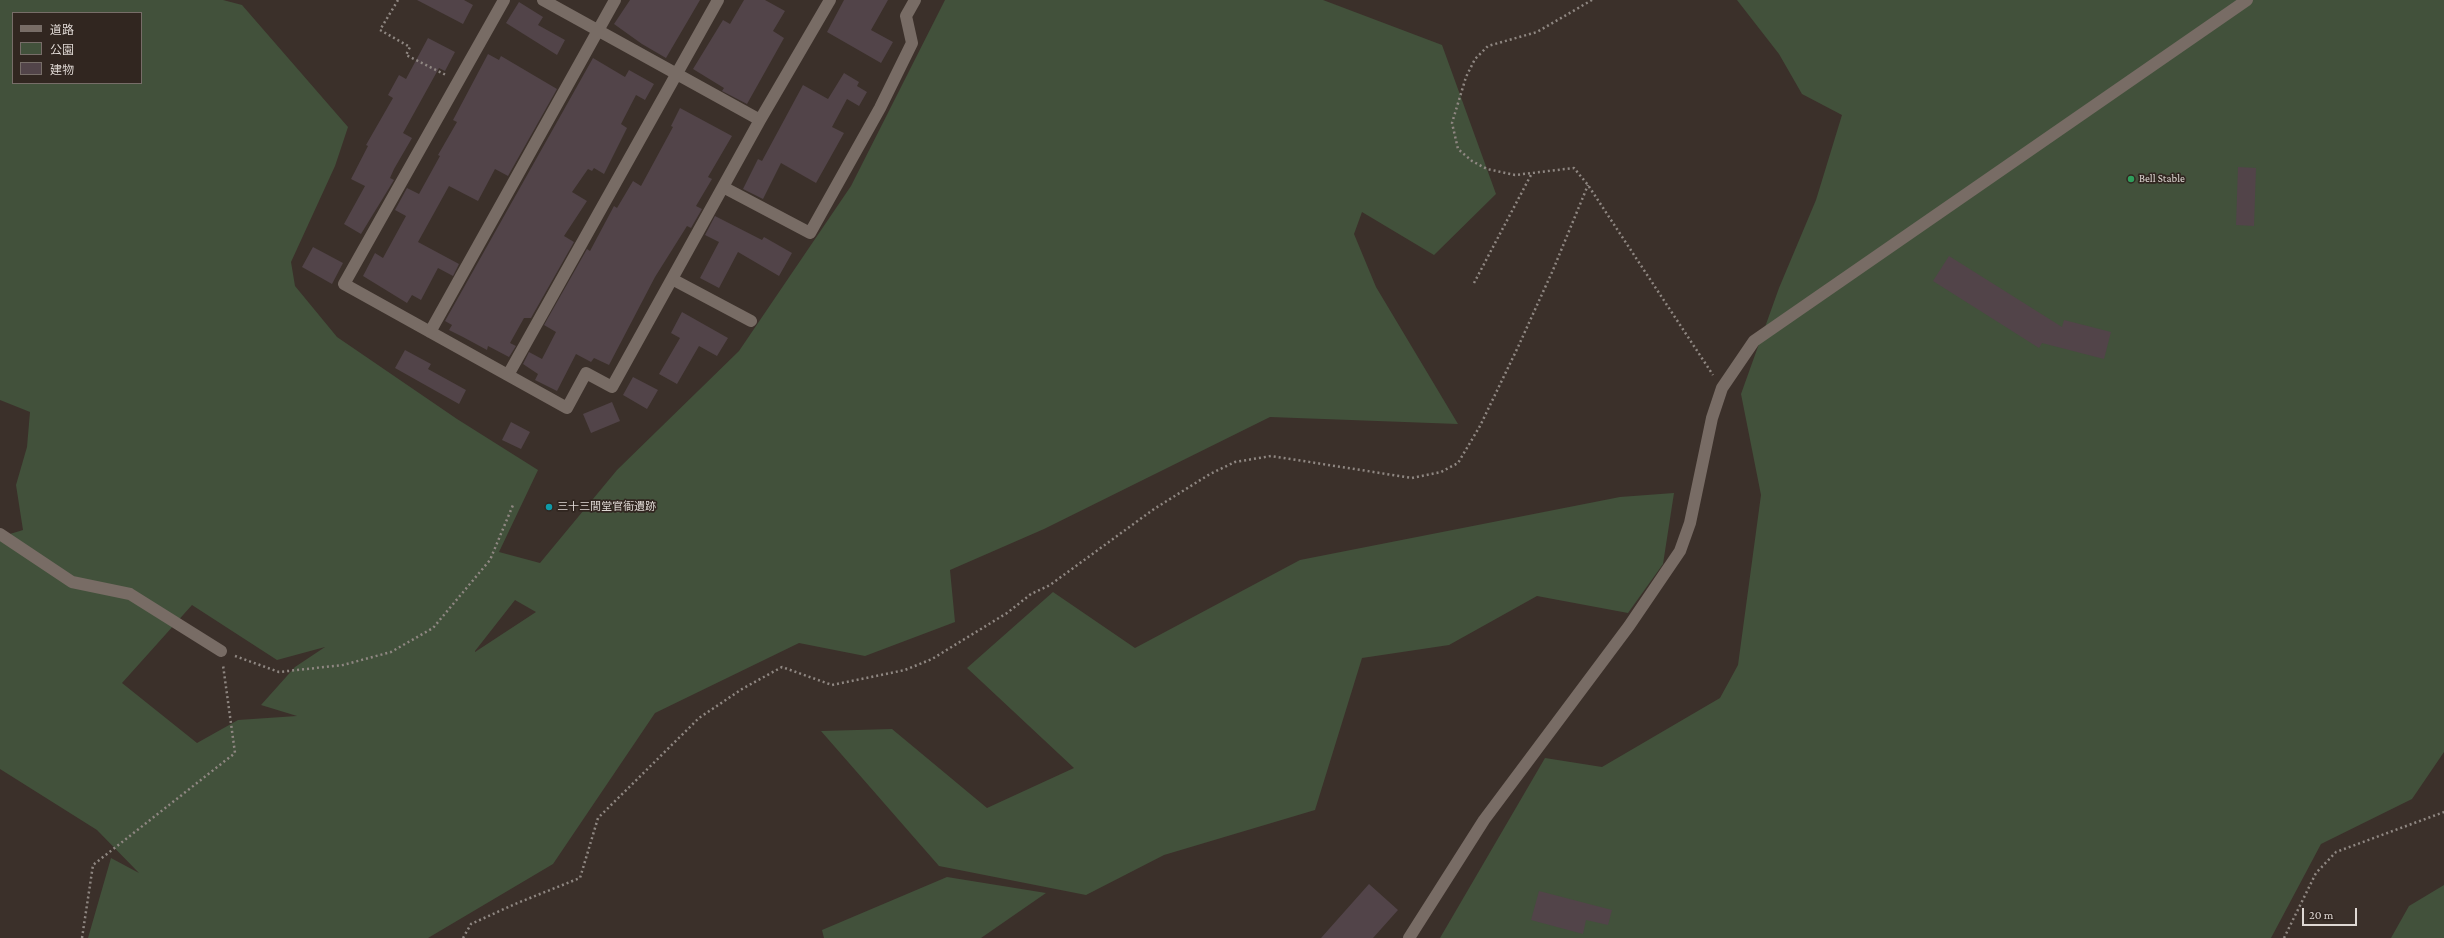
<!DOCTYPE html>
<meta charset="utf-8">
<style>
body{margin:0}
#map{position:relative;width:2444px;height:938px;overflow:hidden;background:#3b302a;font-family:"Crimson Pro","Noto Sans JP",serif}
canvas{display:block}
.legend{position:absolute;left:12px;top:12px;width:130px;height:72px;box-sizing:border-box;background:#312620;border:1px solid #776d68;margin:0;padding:5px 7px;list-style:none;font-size:12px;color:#dfd8d4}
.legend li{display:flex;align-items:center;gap:8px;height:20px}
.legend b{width:20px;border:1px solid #776d68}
.scale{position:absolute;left:2302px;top:908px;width:55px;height:18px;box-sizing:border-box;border:2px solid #dfd8d4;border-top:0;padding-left:5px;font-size:12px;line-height:14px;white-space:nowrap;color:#dfd8d4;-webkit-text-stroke:3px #312620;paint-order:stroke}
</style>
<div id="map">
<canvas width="2444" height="938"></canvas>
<ul class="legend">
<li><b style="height:5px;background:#786c65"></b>道路</li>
<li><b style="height:11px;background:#42513b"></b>公園</li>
<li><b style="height:11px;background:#524449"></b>建物</li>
</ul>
<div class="scale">20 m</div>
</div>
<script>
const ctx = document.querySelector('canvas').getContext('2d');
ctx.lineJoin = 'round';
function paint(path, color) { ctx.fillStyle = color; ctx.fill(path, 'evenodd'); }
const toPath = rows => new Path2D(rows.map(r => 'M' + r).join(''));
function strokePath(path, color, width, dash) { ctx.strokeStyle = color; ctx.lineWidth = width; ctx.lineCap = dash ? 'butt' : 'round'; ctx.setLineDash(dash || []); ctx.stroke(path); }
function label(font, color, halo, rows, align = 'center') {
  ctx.font = font + ' "Crimson Pro","Noto Sans JP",serif'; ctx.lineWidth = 3.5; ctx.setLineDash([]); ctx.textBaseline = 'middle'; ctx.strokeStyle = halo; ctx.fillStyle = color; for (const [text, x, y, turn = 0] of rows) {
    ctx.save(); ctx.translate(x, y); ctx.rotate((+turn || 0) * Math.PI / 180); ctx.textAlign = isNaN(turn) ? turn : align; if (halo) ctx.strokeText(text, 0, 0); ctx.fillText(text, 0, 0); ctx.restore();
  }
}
paint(toPath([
 [0,0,223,0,242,5,348,127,335,166,291,262,295,286,337,337,457,419,538,470,499,552,540,563,617,470,739,351,851,186,945,0,1323,0,1442,45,1496,194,1434,255,1362,212,1354,234,1376,287,1458,424,1270,417,1044,529,950,570,955,622,865,656,799,643,655,713,553,864,428,938,88,938,111,858,139,873,97,830,0,769,0,537,23,530,16,485,27,447,30,412,0,400],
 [13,13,141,13,141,83,13,83],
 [515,600,536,612,475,652,475,651],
 [192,605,277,660,325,647,295,667,261,705,297,716,238,720,197,743,122,683],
 [1737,0,2444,0,2444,752,2412,799,2321,844,2271,938,1440,938,1545,758,1602,767,1720,698,1738,665,1761,495,1741,394,1779,288,1816,200,1842,115,1802,94,1779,54],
 [1674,493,1663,564,1628,613,1537,596,1449,645,1362,658,1315,810,1164,855,1086,895,939,866,821,731,892,729,987,808,1074,768,967,668,1053,592,1135,648,1300,560,1620,497],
 [947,877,1046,893,981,938,824,938,822,930],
 [2444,885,2444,938,2391,938,2409,906]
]), '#42513b');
paint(toPath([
 [417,0,464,0,473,5,463,24],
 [630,0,700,0,666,58,642,44,614,24],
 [744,0,765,0,785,11,773,31,784,38,747,104,722,91,724,88,693,69,723,20,730,24],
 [844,0,888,0,871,30,893,42,881,63,827,32],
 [519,2,543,17,538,25,565,40,557,55,506,23],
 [428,38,455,52,445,71,439,68,403,133,412,138,394,169,390,178,394,180,361,234,344,224,365,186,351,179,368,146,366,145,393,98,388,95,399,75,406,79],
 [488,54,499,60,501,56,557,89,508,176,495,169,478,201,449,186,418,242,459,264,453,276,438,268,421,300,412,295,407,303,363,276,375,253,383,258,406,216,395,210,407,188,419,194,440,156,438,155,457,122,453,120],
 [593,58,625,77,629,70,654,84,645,100,636,95,621,124,627,128,604,174,594,168,592,171,588,169,572,192,587,201,564,236,574,242,531,318,524,318,510,343,516,346,509,357,488,346,487,350,463,337,449,330,452,325,445,321],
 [844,73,859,82,857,86,867,92,859,106,847,99,832,127,844,133,816,183,781,163,763,199,743,189,758,159,762,161,803,85,828,99],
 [680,108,732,136,708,177,712,179,696,206,702,209,691,228,687,226,655,277,609,365,594,358,591,362,576,354,557,391,535,380,538,374,523,364,529,352,542,359,556,332,544,325,587,249,590,251,614,206,617,208,633,181,641,186,673,127,671,126],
 [2238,167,2256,168,2254,226,2236,225],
 [715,216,762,240,764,237,792,253,779,276,738,252,719,288,700,278,719,242,705,235],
 [313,247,343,263,332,284,302,267],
 [1949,256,2062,327,2064,320,2111,332,2104,359,2042,343,2039,348,1933,281],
 [682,312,728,338,717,356,699,346,677,384,659,374,680,338,671,333],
 [405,350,431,364,428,369,466,390,459,404,395,368],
 [633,377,658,390,647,409,623,395],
 [612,402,620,421,591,433,583,414],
 [511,422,530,432,521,449,502,440],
 [1369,884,1398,910,1373,938,1321,938],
 [1539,891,1612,910,1608,925,1586,920,1583,934,1531,920]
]), '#524449');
strokePath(toPath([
 [398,0,380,30,410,47,406,55,446,75],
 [1592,0,1537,32,1488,46,1475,59,1466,77,1452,123,1458,149,1472,161,1487,169,1515,175,1574,168,1588,185,1713,375],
 [1474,283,1532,173],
 [235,656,279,672,343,665,391,652,433,628,490,560,513,505],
 [82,938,93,865,235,753,223,665],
 [463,938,471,924,515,904,580,878,598,818,699,718,742,689,782,667,832,685,905,670,932,659,1007,613,1031,594,1050,585,1154,509,1210,474,1235,462,1271,456,1412,478,1441,472,1458,463,1480,426,1518,347,1553,270,1588,185],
 [2284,938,2316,873,2336,852,2444,812]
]), '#8f8782', 2.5, [2, 3]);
strokePath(toPath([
 [504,0,344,284,567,408,586,373,612,387,760,120,830,0],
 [543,0,760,120],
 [723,187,810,233,880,108,912,43,906,16,915,0],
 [672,279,751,321],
 [430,332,615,0],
 [508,375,718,0],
 [0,534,72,582,130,594,221,651],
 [1409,938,1484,820,1629,626,1680,551,1690,523,1712,418,1722,388,1754,341,2247,0]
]), '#786c65', 12);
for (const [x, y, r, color] of [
 [2131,179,4,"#2e9e5b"],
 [549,507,4,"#0f9aa8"]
]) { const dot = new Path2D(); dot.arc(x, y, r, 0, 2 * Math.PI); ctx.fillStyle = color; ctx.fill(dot); strokePath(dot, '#312620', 1.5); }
label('11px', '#dfd8d4', '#312620', [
 ["Bell Stable",2139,179],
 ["三十三間堂官衙遺跡",557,507]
], 'left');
</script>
